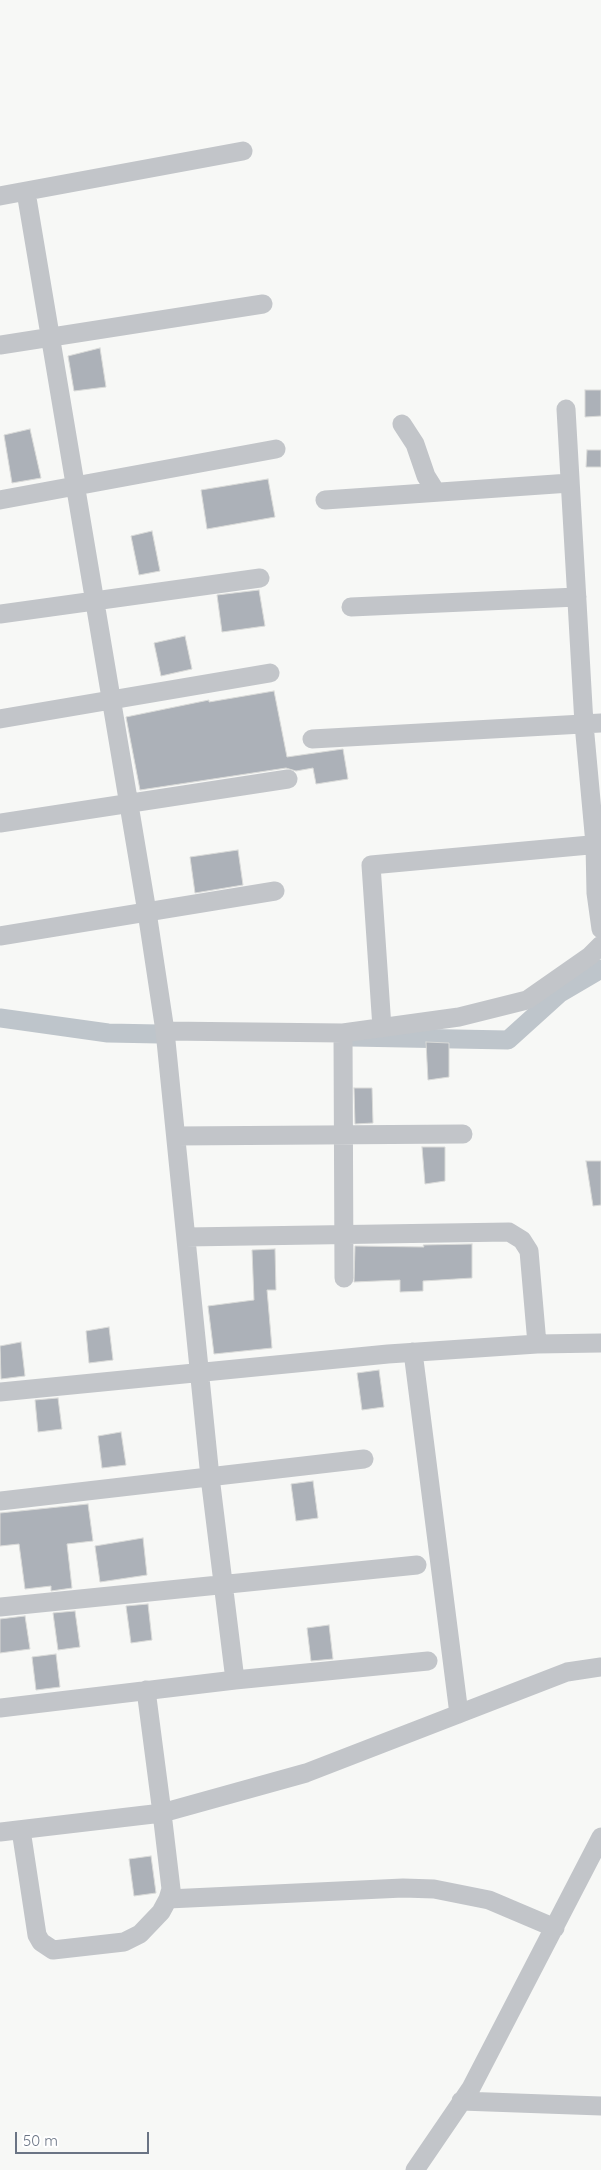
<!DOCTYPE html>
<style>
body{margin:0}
#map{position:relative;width:601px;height:2170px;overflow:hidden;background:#f7f8f6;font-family:Quicksand,sans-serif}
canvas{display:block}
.scale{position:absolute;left:15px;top:2132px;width:134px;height:22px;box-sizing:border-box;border:2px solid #6a7484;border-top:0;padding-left:6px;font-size:15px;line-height:18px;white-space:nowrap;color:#6a7484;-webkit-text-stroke:4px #fff;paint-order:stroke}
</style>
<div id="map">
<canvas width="601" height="2170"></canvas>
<div class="scale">50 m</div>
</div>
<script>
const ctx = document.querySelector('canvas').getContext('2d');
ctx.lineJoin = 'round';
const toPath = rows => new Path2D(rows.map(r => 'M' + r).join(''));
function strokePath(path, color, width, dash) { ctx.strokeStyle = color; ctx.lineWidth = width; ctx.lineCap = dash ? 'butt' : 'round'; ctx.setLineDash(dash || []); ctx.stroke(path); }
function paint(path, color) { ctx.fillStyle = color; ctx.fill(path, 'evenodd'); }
strokePath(toPath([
 [0,1018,108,1033,159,1034],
 [352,1037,508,1040,560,993,601,969]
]), '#bec5cb', 19);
const building = toPath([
 [100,348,106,387,74,391,68,356,100,348],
 [585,390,601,390,601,416,585,417,585,390],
 [30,429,41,478,12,483,4,435,30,429],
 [587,450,601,450,601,467,586,467,587,450],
 [268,479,275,517,207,529,201,490,268,479],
 [152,531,160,571,139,575,131,536,152,531],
 [259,590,265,626,222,632,217,595,259,590],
 [185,636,192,669,161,676,154,643,185,636],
 [274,691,287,757,343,749,348,779,316,784,313,768,296,771,286,768,140,790,126,717,209,700,209,702,274,691],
 [238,850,243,885,195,893,190,857,238,850],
 [426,1042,449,1043,449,1077,428,1080,426,1042],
 [354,1088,372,1088,373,1123,355,1124,354,1088],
 [422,1147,445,1147,445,1181,425,1184,422,1147],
 [586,1161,601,1161,601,1205,593,1206,586,1161],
 [472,1244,472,1278,423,1281,423,1291,400,1292,400,1280,354,1282,355,1246,424,1247,423,1245,472,1244],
 [275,1249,276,1290,267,1290,272,1348,214,1354,208,1306,254,1300,252,1250,275,1249],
 [109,1327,113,1360,89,1363,86,1331,109,1327],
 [21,1342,25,1376,1,1379,0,1346,21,1342],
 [379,1370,384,1407,362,1410,357,1373,379,1370],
 [58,1398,62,1429,38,1432,35,1400,58,1398],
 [121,1432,126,1465,102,1468,98,1436,121,1432],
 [313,1481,318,1518,296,1521,291,1484,313,1481],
 [88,1504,93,1541,67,1544,72,1588,51,1591,51,1586,25,1589,19,1544,0,1546,0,1513,88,1504],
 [143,1538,147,1575,100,1582,95,1546,143,1538],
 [148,1604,152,1640,131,1643,126,1606,148,1604],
 [75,1611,80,1647,58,1650,53,1613,75,1611],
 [25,1616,30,1649,0,1653,0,1619,25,1616],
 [329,1625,333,1659,311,1661,307,1628,329,1625],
 [56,1654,60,1687,36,1690,32,1657,56,1654],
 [151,1856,156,1893,134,1896,129,1859,151,1856]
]);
paint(building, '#acb1b8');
strokePath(building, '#d9dad8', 1);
strokePath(toPath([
 [0,196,243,151],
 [0,345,263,304],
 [566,409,584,724,595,844,596,893,601,929],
 [402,424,415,444,426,476,436,492],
 [0,500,276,449],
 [325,500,570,483],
 [351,607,577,597],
 [0,614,260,578],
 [0,719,270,673],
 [312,739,601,723],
 [0,823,288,779],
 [0,936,275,891],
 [382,1028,371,865,601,844],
 [165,1031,343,1033,459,1017,527,1000,590,956,601,945],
 [343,1033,344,1278],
 [176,1136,463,1134],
 [186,1237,509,1232,522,1240,529,1251,537,1344],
 [413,1352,459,1714],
 [0,1392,388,1354,537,1344,601,1343],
 [0,1501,364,1459],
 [0,1607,417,1565],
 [235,1680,428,1661],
 [0,1708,235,1680,210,1477,165,1031,147,912,26,192],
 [21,1830,37,1935,41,1942,53,1950,124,1942,140,1934,161,1912,168,1899,171,1889,162,1813,306,1773,567,1672,601,1667],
 [0,1832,162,1813,146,1690],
 [168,1899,403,1888,434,1889,489,1900,555,1928],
 [461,2101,601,2106],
 [415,2170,471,2088,601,1837]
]), '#c2c5c9', 19);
</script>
